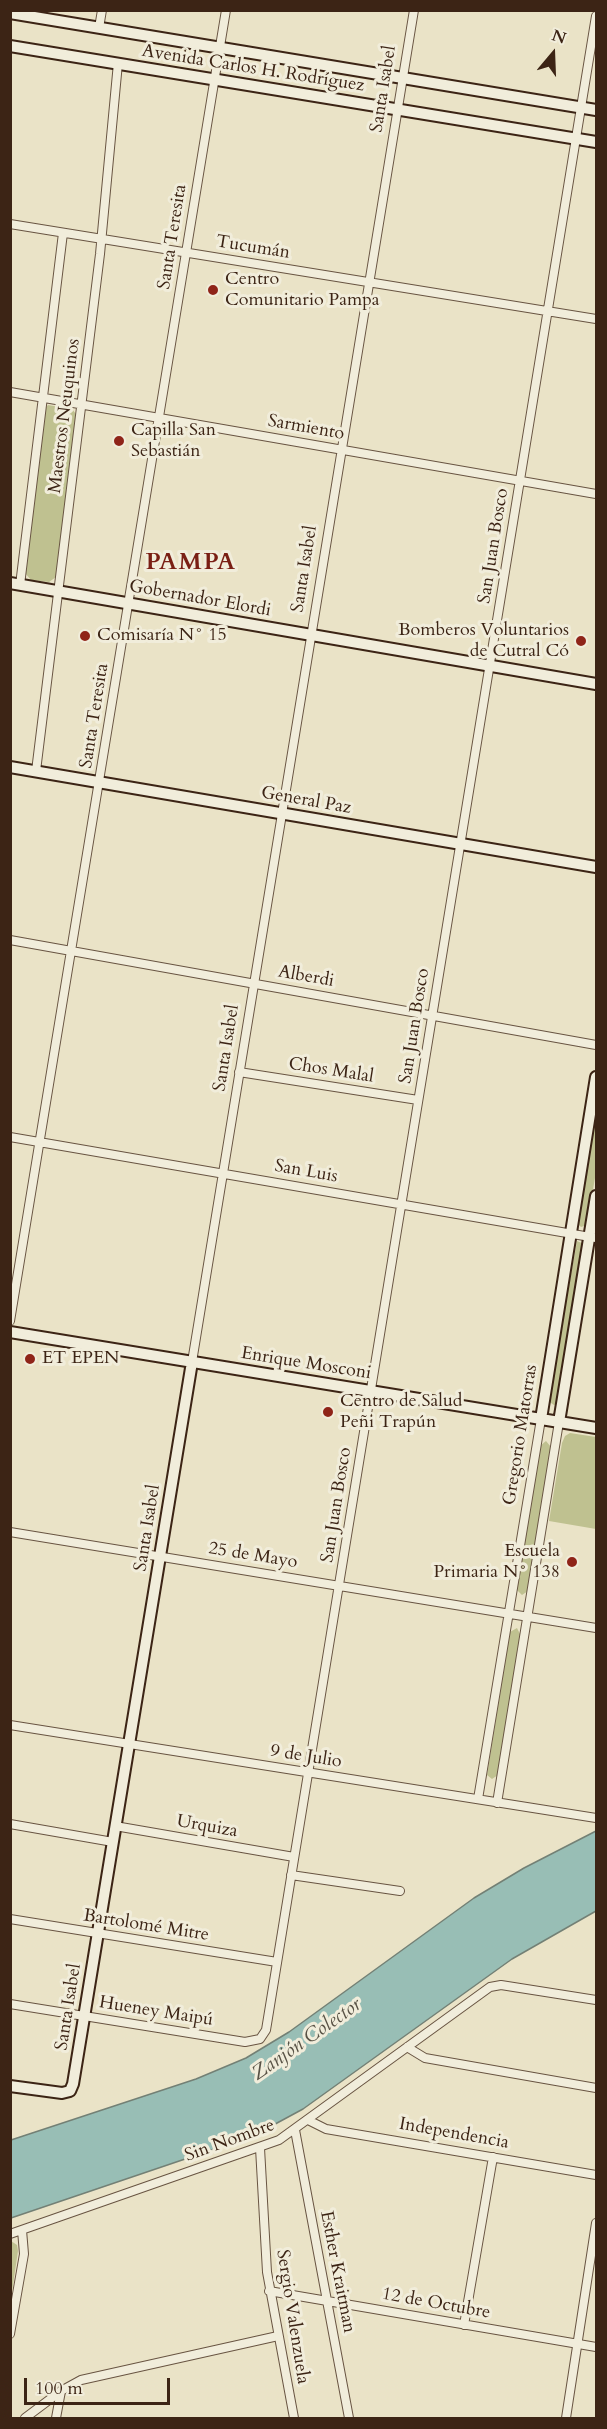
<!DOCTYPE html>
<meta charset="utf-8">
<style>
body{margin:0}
#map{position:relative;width:607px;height:2429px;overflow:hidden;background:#eae3c7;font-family:Cardo,serif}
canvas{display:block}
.frame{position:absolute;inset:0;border:12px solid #3c2415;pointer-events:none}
.north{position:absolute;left:523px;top:24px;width:60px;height:60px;-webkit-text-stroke:4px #f1eddb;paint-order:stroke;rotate:19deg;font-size:16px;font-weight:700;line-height:24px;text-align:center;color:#3c2415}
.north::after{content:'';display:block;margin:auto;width:21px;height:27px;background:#3c2415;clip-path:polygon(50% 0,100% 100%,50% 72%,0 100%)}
.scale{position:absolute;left:24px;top:2378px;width:146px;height:27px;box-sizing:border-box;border:3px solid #3c2415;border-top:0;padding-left:8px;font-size:18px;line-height:21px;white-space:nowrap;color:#3c2415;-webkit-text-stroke:4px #f1eddb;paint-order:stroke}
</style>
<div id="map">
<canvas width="607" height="2429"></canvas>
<div class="frame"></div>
<div class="north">N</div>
<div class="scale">100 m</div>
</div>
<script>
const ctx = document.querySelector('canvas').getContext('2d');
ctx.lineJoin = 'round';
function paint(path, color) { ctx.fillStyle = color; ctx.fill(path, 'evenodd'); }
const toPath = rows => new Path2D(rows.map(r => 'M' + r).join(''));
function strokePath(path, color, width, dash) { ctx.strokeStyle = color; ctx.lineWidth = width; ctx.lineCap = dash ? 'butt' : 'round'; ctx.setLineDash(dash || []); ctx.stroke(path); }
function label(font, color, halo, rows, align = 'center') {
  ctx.font = font + ' Cardo,serif'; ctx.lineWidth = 6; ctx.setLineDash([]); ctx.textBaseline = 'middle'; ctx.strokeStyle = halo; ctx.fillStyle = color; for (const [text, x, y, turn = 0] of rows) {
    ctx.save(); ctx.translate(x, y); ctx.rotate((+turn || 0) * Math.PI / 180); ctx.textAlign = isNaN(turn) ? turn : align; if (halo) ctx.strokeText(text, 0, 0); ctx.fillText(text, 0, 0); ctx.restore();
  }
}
paint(toPath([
 [48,405,72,409,76,414,56,577,49,582,31,580,25,573,45,408],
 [596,1106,596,1172,587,1225,581,1227,577,1223],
 [577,1241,584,1244,557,1404,554,1405,548,1401],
 [570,1433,596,1437,596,1529,549,1521,562,1443,565,1436],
 [546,1441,551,1447,528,1591,522,1595,517,1590,540,1446],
 [517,1628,520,1634,498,1775,492,1779,487,1775,510,1632],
 [11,2241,17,2245,18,2251,11,2298]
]), '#bfc190');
const water = toPath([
 [596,1831,596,1911,512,1959,303,2109,253,2136,11,2218,11,2140,196,2079,246,2058,289,2032,474,1898,524,1868,596,1831]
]);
paint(water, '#98beb5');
strokePath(water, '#738075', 1.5);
const street = toPath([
 [99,28,102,10],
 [10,224,596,319],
 [10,392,596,494],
 [20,585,63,233],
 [36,771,100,254,118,63],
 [10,940,596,1045],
 [239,1072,418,1100],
 [10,1137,596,1238],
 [10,1321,226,10],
 [192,1362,414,10],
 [10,1532,596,1628],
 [10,1725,596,1818],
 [478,1799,541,1419],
 [497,1803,559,1422],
 [10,1824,113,1842],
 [115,1826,294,1857],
 [291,1875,400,1891],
 [10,1919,277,1962],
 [10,2004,245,2042,260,2039,266,2030,596,16],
 [407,2047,425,2058,596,2088],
 [308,2120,326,2129,596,2175],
 [295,2130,349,2418],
 [260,2148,267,2272,294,2418],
 [10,2234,279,2140,490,1987,501,1985,596,2000],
 [269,2291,596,2347],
 [464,2325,493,2157],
 [10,2334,24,2254,22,2230],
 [25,2418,61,2391,81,2380,278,2336],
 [56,2418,61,2391],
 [566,2418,596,2223]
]);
const secondary = toPath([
 [10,13,596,110],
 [10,46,596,142],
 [10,583,596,684],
 [10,767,596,867],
 [10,1332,596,1428],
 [541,1419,596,1077],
 [559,1422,596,1196],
 [10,2086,62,2093,70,2091,73,2084,192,1362]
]);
strokePath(street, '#685442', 10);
strokePath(secondary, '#3c2415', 14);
strokePath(street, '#f1eddb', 8);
strokePath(secondary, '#f1eddb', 10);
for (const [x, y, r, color] of [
 [213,290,6,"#8f2418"],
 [119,441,6,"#8f2418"],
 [85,636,6,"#8f2418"],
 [581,641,6,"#8f2418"],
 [30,1359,6,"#8f2418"],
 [328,1412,6,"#8f2418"],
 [572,1562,6,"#8f2418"]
]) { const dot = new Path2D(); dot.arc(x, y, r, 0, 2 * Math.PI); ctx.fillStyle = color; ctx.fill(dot); strokePath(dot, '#f1eddb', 2); }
label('18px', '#3c2415', '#f1eddb', [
 ["Avenida Carlos H. Rodríguez",253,69,9],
 ["Santa Isabel",384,89,-81],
 ["Santa Teresita",173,237,-81],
 ["Tucumán",253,248,9],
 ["Maestros Neuquinos",65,416,-83],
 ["Sarmiento",306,428,10],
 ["San Juan Bosco",494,546,-81],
 ["Santa Isabel",305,569,-81],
 ["Gobernador Elordi",200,599,10],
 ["Santa Teresita",95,716,-81],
 ["General Paz",306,801,10],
 ["Alberdi",306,977,10],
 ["San Juan Bosco",415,1026,-81],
 ["Santa Isabel",227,1048,-81],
 ["Chos Malal",331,1071,9],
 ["San Luis",306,1172,10],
 ["Enrique Mosconi",306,1364,9],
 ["Gregorio Matorras",521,1435,-81],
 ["San Juan Bosco",337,1505,-81],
 ["Santa Isabel",148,1528,-81],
 ["25 de Mayo",253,1556,9],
 ["9 de Julio",306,1757,9],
 ["Urquiza",207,1827,10],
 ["Bartolomé Mitre",146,1926,9],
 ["Santa Isabel",69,2007,-81],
 ["Hueney Maipú",156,2012,9],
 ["Independencia",454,2134,10],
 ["Sin Nombre",230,2141,-20],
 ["Esther Kraitman",337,2272,79],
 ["12 de Octubre",436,2304,10],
 ["Sergio Valenzuela",292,2317,81]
]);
label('18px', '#3c2415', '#f1eddb', [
 ["Centro",225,280],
 ["Comunitario Pampa",225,301],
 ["Capilla San",131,431],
 ["Sebastián",131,452],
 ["Bomberos Voluntarios",569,631,"right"],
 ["de Cutral Có",569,652,"right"],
 ["Comisaría N° 15",97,636],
 ["ET EPEN",42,1359],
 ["Centro de Salud",340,1402],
 ["Peñi Trapún",340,1423],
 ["Escuela",560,1552,"right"],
 ["Primaria N° 138",560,1573,"right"]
], 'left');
label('italic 20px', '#585245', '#f1eddb', [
 ["Zanjón Colector",307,2040,-35]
]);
ctx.letterSpacing = '1.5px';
label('bold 24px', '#7a1f14', '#f1eddb', [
 ["PAMPA",191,563]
]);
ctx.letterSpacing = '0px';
</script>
